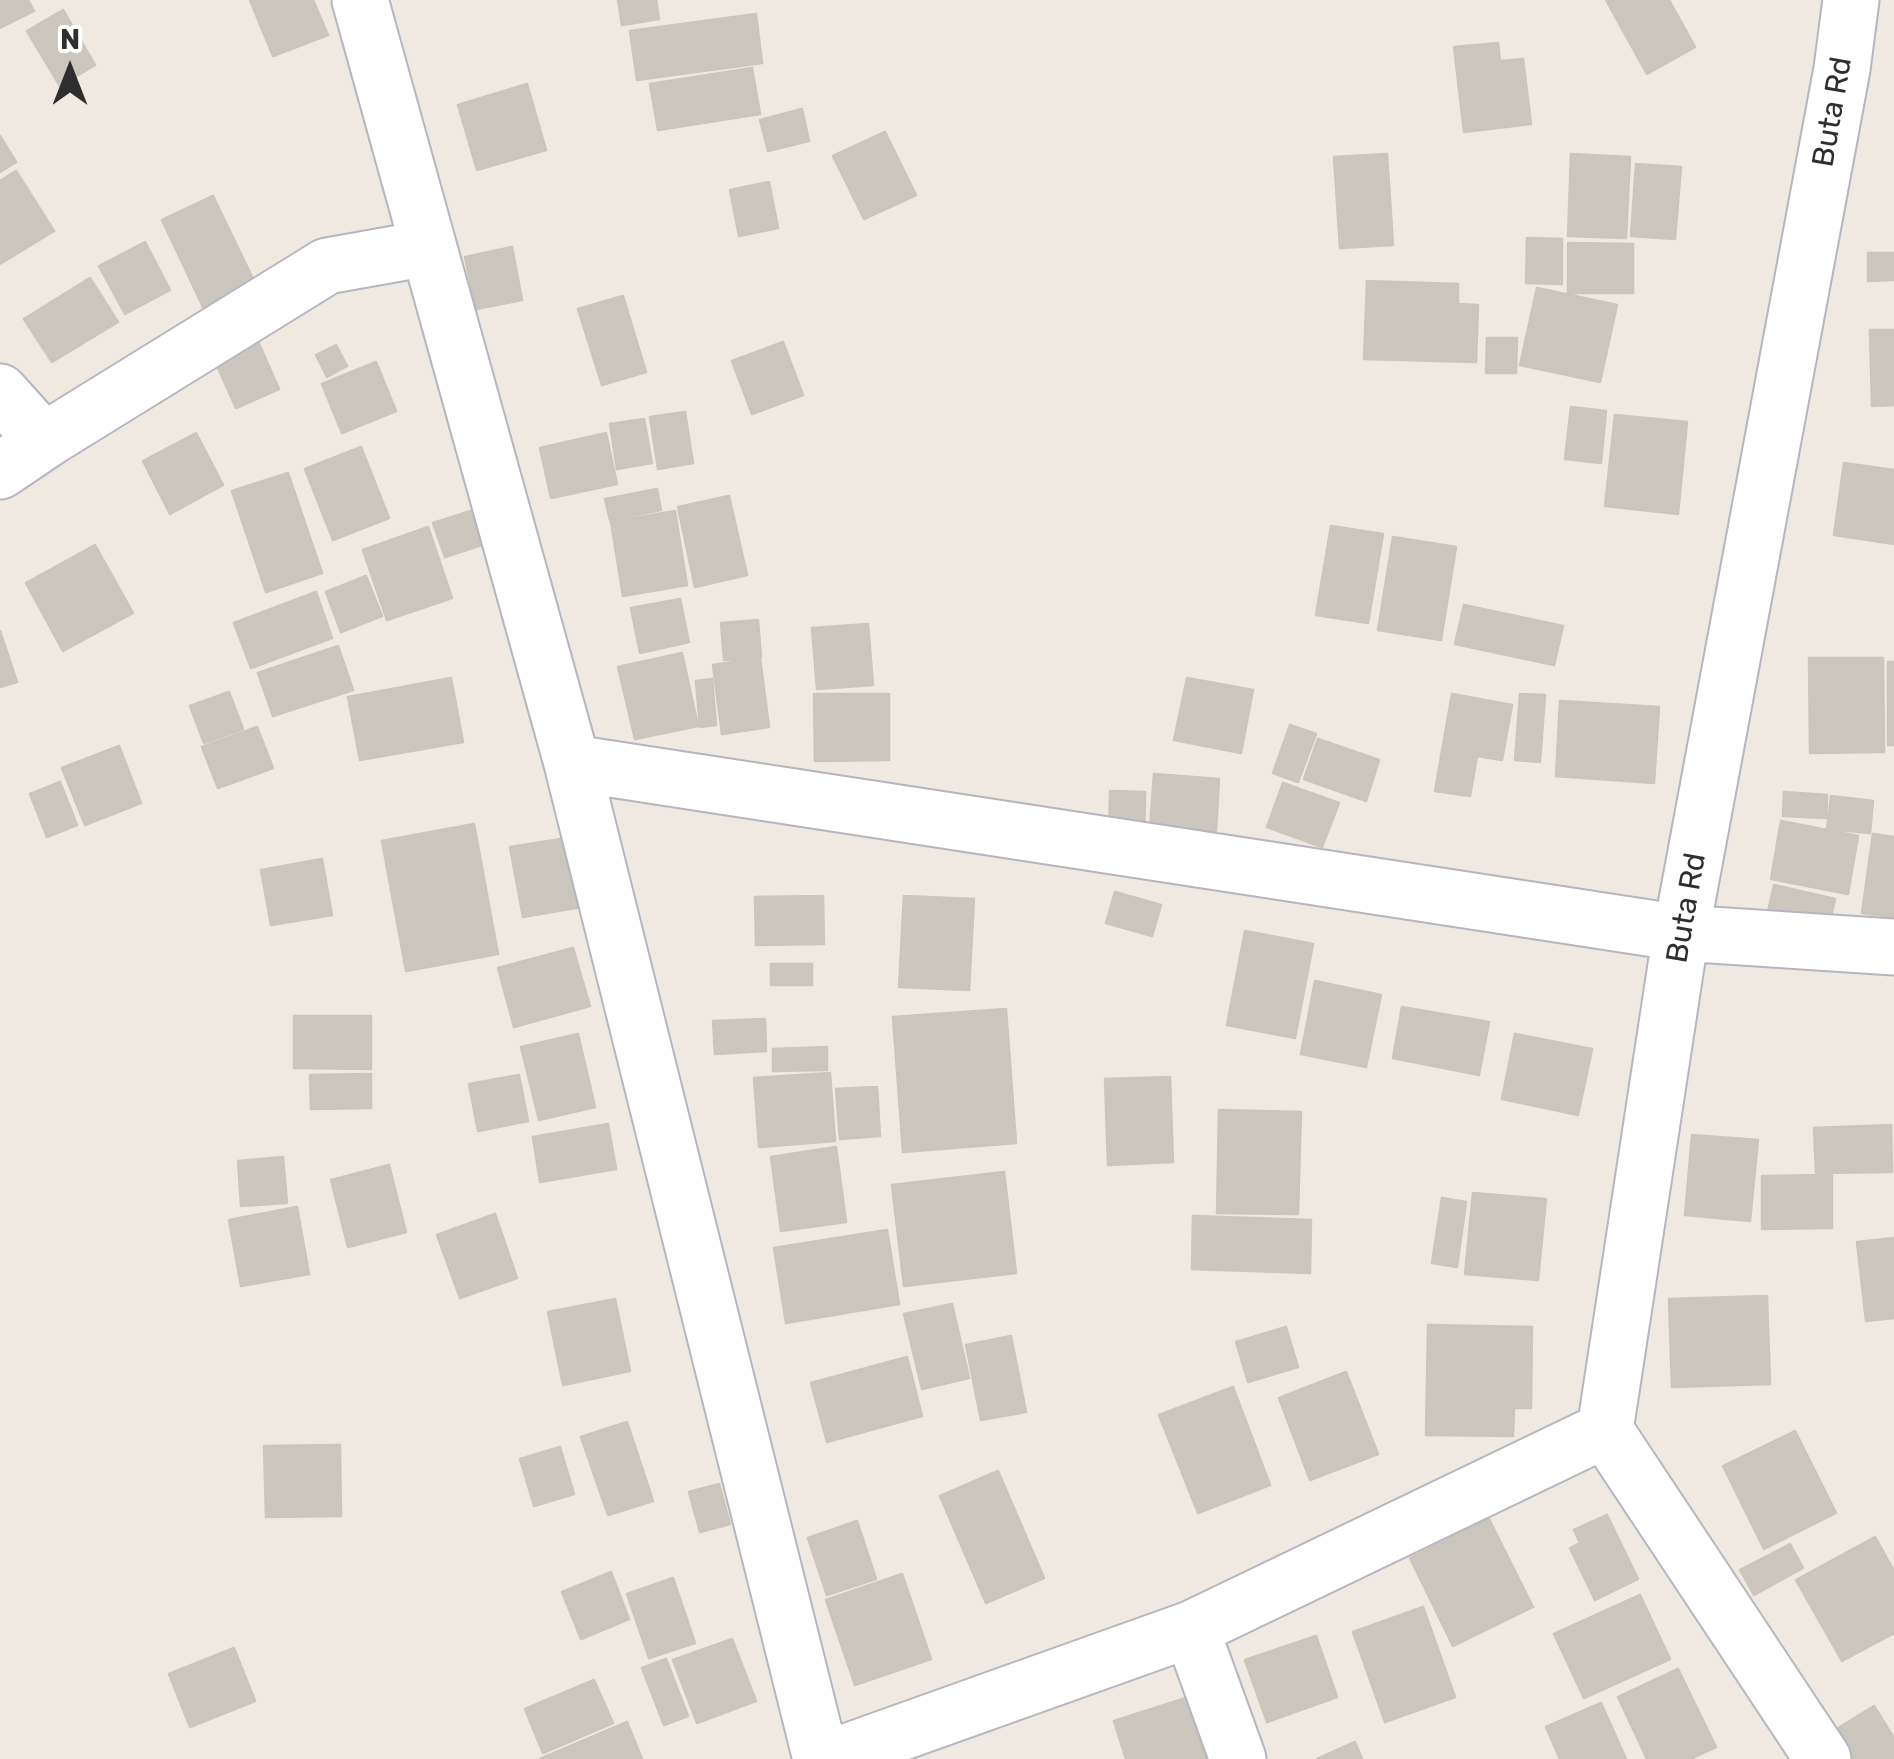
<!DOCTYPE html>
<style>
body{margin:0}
#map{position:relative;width:1894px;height:1759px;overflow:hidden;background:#efe9e1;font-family:Rubik,sans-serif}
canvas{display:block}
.north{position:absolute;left:20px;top:20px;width:100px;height:100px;-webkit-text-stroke:8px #fff;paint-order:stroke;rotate:0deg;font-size:28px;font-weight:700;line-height:40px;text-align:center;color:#2e2e2e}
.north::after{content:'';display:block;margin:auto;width:35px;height:45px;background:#2e2e2e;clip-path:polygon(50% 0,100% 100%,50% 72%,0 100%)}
</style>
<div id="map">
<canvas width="1894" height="1759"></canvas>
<div class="north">N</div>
</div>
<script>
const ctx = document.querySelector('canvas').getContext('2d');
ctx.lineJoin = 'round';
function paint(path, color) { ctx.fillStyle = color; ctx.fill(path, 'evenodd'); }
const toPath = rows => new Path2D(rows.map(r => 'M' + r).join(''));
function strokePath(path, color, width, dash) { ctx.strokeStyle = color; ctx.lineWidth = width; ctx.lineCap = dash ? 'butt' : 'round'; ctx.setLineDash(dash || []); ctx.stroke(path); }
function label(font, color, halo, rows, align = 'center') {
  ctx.font = font + ' Rubik,sans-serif'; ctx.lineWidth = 10; ctx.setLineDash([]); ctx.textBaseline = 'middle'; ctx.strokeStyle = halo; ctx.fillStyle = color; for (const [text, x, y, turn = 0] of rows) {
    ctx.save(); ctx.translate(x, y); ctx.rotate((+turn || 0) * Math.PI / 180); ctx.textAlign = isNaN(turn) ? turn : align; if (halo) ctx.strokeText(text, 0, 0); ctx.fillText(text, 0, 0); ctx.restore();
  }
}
const building = toPath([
 [0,0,28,0,34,11,0,28,0,0],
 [250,0,313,0,328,35,273,56,250,0],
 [618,0,656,0,659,19,622,25,618,0],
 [1606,0,1669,0,1695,47,1647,74,1606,0],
 [63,10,95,65,60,86,27,31,63,10],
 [756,14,762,63,637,80,630,31,756,14],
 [1498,43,1500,61,1523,59,1531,124,1464,132,1454,47,1498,43],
 [752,68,760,114,658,130,650,84,752,68],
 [527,84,546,150,477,170,458,105,527,84],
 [802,109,809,141,768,151,760,120,802,109],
 [885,132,916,195,864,219,833,156,885,132],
 [0,136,16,162,0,172,0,136],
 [1387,154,1393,245,1340,248,1334,157,1387,154],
 [1571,154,1630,157,1626,238,1568,236,1571,154],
 [1636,164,1681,167,1675,239,1631,236,1636,164],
 [16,171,54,231,0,264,0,181,16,171],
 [769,182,778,228,739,236,730,190,769,182],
 [213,196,255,283,203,307,162,220,213,196],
 [1527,238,1562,239,1562,284,1526,283,1527,238],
 [145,242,170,290,125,314,99,266,145,242],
 [1568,243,1633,244,1633,293,1568,293,1568,243],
 [512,247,522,300,476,309,465,257,512,247],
 [1868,253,1894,253,1894,280,1868,281,1868,253],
 [90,278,118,322,52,362,24,319,90,278],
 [1367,281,1458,284,1458,304,1478,305,1476,362,1364,359,1367,281],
 [1537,288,1617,305,1600,382,1520,365,1537,288],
 [623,296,646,372,602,385,578,309,623,296],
 [253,330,279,389,236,408,210,350,253,330],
 [1870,330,1894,330,1894,405,1872,406,1870,330],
 [1487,338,1517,338,1516,373,1486,373,1487,338],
 [783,342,803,395,752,414,732,361,783,342],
 [336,345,347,366,327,377,316,355,336,345],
 [376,362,396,411,342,433,322,384,376,362],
 [1571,407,1606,411,1601,463,1565,459,1571,407],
 [685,412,693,463,658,469,650,417,685,412],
 [1615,415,1687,422,1678,514,1605,506,1615,415],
 [644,419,652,463,617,469,610,424,644,419],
 [196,433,223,485,170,514,143,461,196,433],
 [606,433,617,484,551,498,540,448,606,433],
 [361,447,389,518,333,540,305,469,361,447],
 [1844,463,1894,470,1894,544,1834,535,1844,463],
 [288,473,322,573,266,592,232,491,288,473],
 [657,489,661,510,610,520,605,499,657,489],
 [729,496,747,575,695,587,678,507,729,496],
 [471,511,482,545,445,557,433,523,471,511],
 [675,511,687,585,623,596,611,522,675,511],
 [1331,526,1383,534,1368,623,1316,615,1331,526],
 [428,527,452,598,387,620,363,550,428,527],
 [1393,537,1456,547,1441,640,1378,630,1393,537],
 [95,545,133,613,63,651,26,583,95,545],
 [366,576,382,616,341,632,326,592,366,576],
 [316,592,332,638,251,668,234,623,316,592],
 [680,599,689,642,640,653,631,608,680,599],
 [1464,605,1563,626,1554,665,1455,644,1464,605],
 [758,620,761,657,724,660,721,623,758,620],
 [868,624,873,685,817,689,812,628,868,624],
 [0,631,17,682,0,687,0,631],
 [338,646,353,690,273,716,258,673,338,646],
 [682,653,698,726,635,739,618,667,682,653],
 [760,658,769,727,722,734,713,665,760,658],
 [1809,658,1883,658,1884,752,1810,753,1809,658],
 [1888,662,1894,662,1894,745,1888,745,1888,662],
 [451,678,463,742,360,760,348,697,451,678],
 [1187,678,1253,690,1241,753,1174,740,1187,678],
 [712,679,716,725,700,727,696,681,712,679],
 [229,692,243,729,204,743,190,706,229,692],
 [814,694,889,694,889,760,815,761,814,694],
 [1452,694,1512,705,1502,760,1477,756,1470,796,1435,791,1452,694],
 [1520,694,1545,695,1540,762,1515,760,1520,694],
 [1560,701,1659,707,1654,783,1556,776,1560,701],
 [1290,725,1316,734,1298,782,1273,773,1290,725],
 [257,727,273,768,218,788,202,747,257,727],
 [1318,739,1379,760,1366,801,1304,779,1318,739],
 [119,746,141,803,85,825,62,768,119,746],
 [1154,774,1219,779,1215,847,1149,842,1154,774],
 [60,782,77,825,47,837,30,794,60,782],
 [1283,783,1339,803,1322,847,1267,827,1283,783],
 [1110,791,1145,792,1144,841,1109,840,1110,791],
 [1784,792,1827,795,1826,818,1783,816,1784,792],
 [1831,796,1873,801,1870,833,1827,829,1831,796],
 [1781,821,1858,836,1848,894,1771,879,1781,821],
 [474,824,498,954,406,971,382,841,474,824],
 [1873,834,1894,837,1894,917,1862,913,1873,834],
 [574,837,587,906,523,917,510,847,574,837],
 [322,859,332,915,271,925,261,870,322,859],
 [1774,885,1835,899,1826,939,1765,925,1774,885],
 [1115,892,1161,905,1152,936,1106,923,1115,892],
 [823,896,824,944,756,945,755,897,823,896],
 [904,896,974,899,969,990,899,987,904,896],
 [1245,931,1313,944,1295,1038,1227,1025,1245,931],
 [573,948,590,1006,514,1027,498,968,573,948],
 [771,964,812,964,812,985,771,985,771,964],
 [1315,981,1381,995,1366,1067,1301,1054,1315,981],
 [1402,1007,1489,1022,1479,1075,1393,1058,1402,1007],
 [1006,1009,1016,1143,903,1152,893,1017,1006,1009],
 [294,1016,371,1016,371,1069,294,1068,294,1016],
 [765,1019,766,1051,715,1054,713,1021,765,1019],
 [578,1034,595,1107,539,1120,521,1047,578,1034],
 [1515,1034,1592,1049,1578,1115,1502,1099,1515,1034],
 [827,1047,827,1070,773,1071,773,1049,827,1047],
 [830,1073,835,1141,759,1147,754,1078,830,1073],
 [371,1074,371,1108,311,1109,310,1075,371,1074],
 [519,1075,528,1121,478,1131,469,1084,519,1075],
 [1170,1077,1173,1162,1108,1165,1105,1079,1170,1077],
 [877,1087,880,1136,840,1139,836,1089,877,1087],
 [1219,1110,1301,1112,1298,1214,1217,1213,1219,1110],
 [608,1124,616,1169,540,1182,533,1137,608,1124],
 [1891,1125,1892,1172,1816,1173,1814,1128,1891,1125],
 [1692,1135,1758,1140,1750,1221,1685,1215,1692,1135],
 [836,1147,846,1222,781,1231,771,1157,836,1147],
 [283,1157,287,1203,241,1206,238,1161,283,1157],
 [389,1165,406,1232,348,1247,331,1180,389,1165],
 [1004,1172,1016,1273,904,1286,892,1185,1004,1172],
 [1832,1175,1832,1228,1762,1229,1762,1176,1832,1175],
 [1473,1193,1546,1199,1538,1280,1465,1274,1473,1193],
 [1442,1198,1466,1202,1457,1267,1432,1263,1442,1198],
 [297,1207,309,1274,241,1286,229,1220,297,1207],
 [495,1214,517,1278,460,1298,437,1235,495,1214],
 [1193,1216,1311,1220,1310,1273,1192,1269,1193,1216],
 [887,1230,899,1304,786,1323,774,1248,887,1230],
 [1894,1238,1894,1318,1866,1321,1857,1242,1894,1238],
 [1767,1296,1770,1384,1672,1387,1669,1299,1767,1296],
 [615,1299,630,1371,563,1385,548,1312,615,1299],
 [952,1304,969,1378,922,1389,904,1314,952,1304],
 [1428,1325,1532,1327,1531,1408,1514,1408,1513,1436,1426,1435,1428,1325],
 [1286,1327,1298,1367,1248,1382,1236,1342,1286,1327],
 [1011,1336,1026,1412,981,1420,966,1345,1011,1336],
 [907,1357,922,1416,827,1442,811,1383,907,1357],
 [1346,1372,1378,1454,1310,1480,1279,1398,1346,1372],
 [1233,1387,1270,1485,1198,1513,1159,1415,1233,1387],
 [627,1422,653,1501,608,1515,581,1437,627,1422],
 [1795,1431,1836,1513,1764,1549,1723,1466,1795,1431],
 [340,1445,341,1516,266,1517,264,1446,340,1445],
 [560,1447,574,1494,534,1506,520,1459,560,1447],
 [998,1471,1044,1578,986,1603,940,1496,998,1471],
 [719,1484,730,1524,700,1532,689,1492,719,1484],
 [1607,1515,1638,1579,1595,1600,1570,1548,1580,1543,1574,1530,1607,1515],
 [1489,1519,1533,1607,1453,1646,1410,1558,1489,1519],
 [857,1521,876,1579,827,1595,808,1538,857,1521],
 [1875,1537,1894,1571,1894,1633,1842,1661,1796,1580,1875,1537],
 [1790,1544,1803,1568,1754,1595,1740,1570,1790,1544],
 [611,1572,629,1619,581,1639,562,1592,611,1572],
 [902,1574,931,1659,855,1685,826,1600,902,1574],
 [673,1578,695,1643,649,1658,627,1594,673,1578],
 [1640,1595,1670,1659,1584,1698,1554,1634,1640,1595],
 [1423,1607,1455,1697,1385,1722,1353,1632,1423,1607],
 [1316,1636,1337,1697,1267,1722,1245,1660,1316,1636],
 [732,1639,756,1701,697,1723,673,1660,732,1639],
 [234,1648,255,1701,190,1727,169,1674,234,1648],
 [666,1659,688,1716,664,1725,642,1668,666,1659],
 [1678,1669,1716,1747,1690,1759,1647,1759,1618,1697,1678,1669],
 [594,1680,613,1723,543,1753,525,1709,594,1680],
 [1186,1698,1206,1759,1126,1759,1114,1721,1186,1698],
 [1601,1703,1626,1759,1560,1759,1546,1727,1601,1703],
 [1874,1706,1894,1738,1894,1759,1853,1759,1835,1730,1874,1706],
 [627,1722,642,1759,540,1759,627,1722],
 [1355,1742,1362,1759,1317,1759,1355,1742]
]);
paint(building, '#cbc7bf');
strokePath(building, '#cbc5ba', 2.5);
const minor = toPath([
 [360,0,572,763,1681,933,1894,947],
 [0,392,44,441],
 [0,471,52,436,327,266,428,248],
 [572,763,821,1759],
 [1191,1629,1238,1759],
 [827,1759,1191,1629,1605,1430],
 [1823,1759,1605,1430,1681,933,1842,69,1851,0]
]);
strokePath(minor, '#b4b7c1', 59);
strokePath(minor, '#fff', 55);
label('30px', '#2e2e2e', '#fff', [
 ["Buta Rd",1833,112,-80],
 ["Buta Rd",1687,908,-80]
]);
</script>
